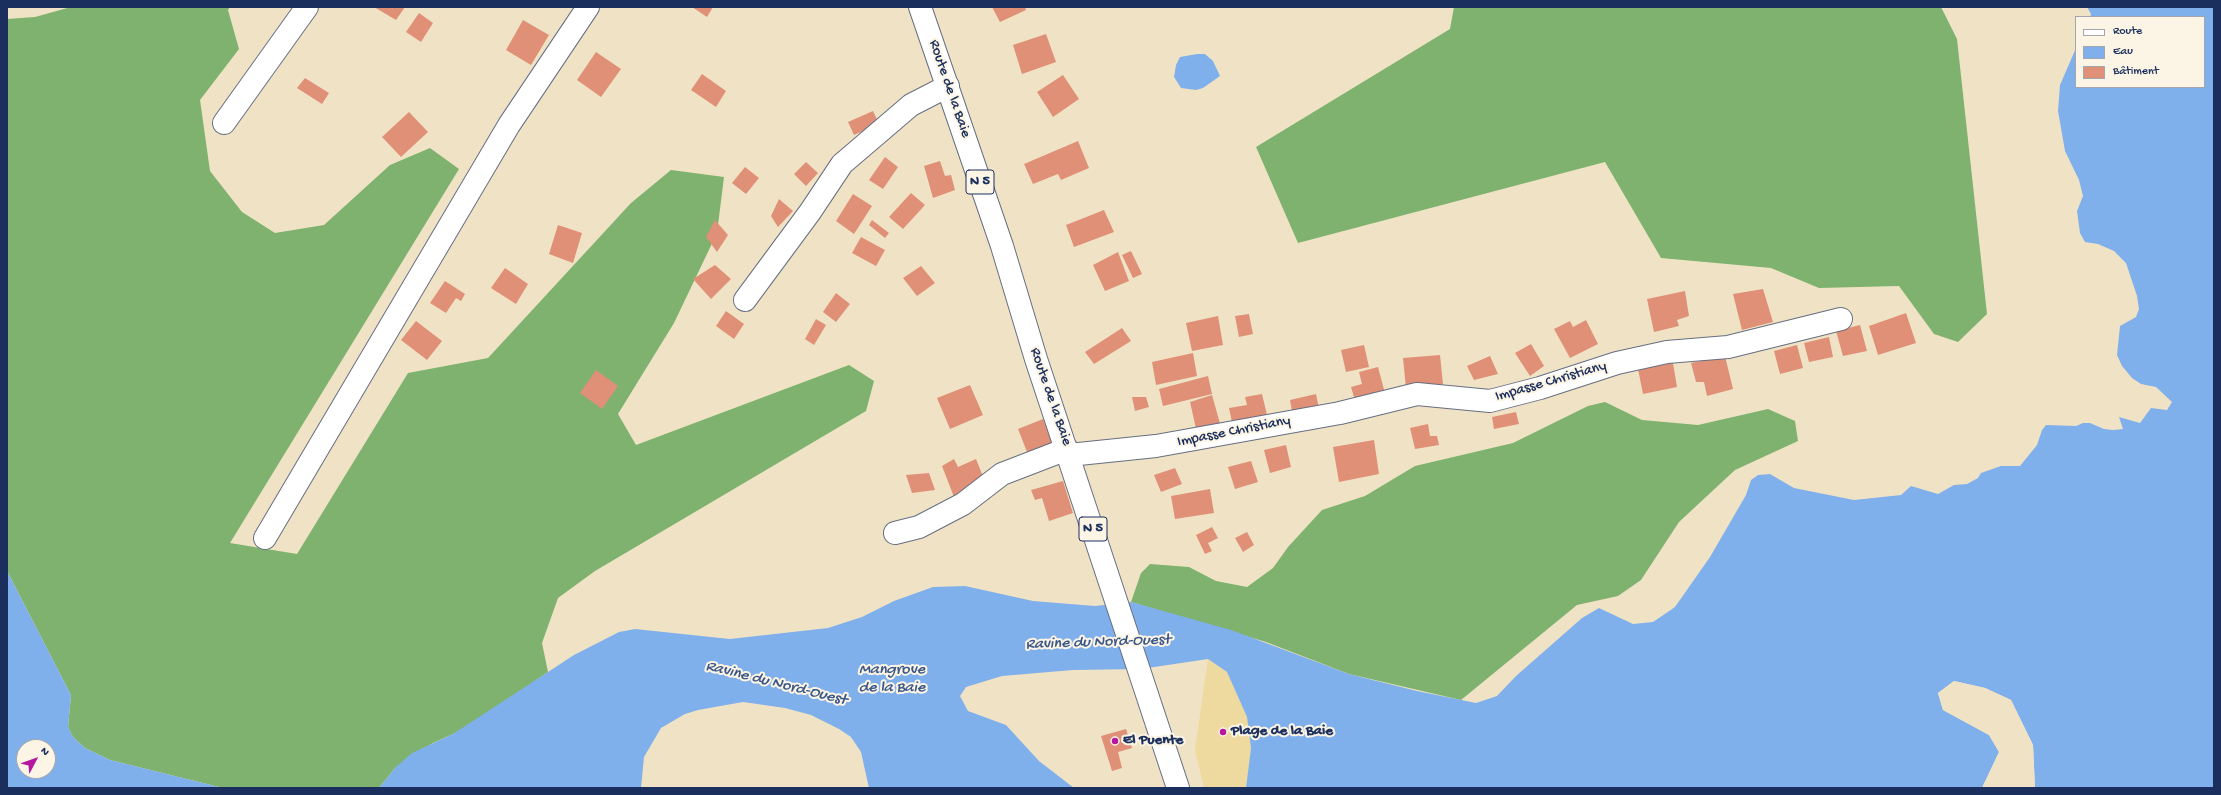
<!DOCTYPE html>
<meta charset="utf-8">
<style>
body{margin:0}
#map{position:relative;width:2221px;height:795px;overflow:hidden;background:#f0e3c5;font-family:"Gochi Hand",sans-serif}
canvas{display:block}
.frame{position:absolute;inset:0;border:8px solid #1b2f5e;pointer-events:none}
.legend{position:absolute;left:2075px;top:16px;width:130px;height:72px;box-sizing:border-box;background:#fcf5e5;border:1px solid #a2a6af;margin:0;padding:5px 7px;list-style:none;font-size:12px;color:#1b2f5e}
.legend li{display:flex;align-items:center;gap:8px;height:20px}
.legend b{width:20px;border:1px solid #a2a6af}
.north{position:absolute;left:16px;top:739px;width:40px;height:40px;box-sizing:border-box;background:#fcf5e5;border:1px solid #a2a6af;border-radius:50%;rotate:49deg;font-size:11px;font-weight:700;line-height:16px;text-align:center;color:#1b2f5e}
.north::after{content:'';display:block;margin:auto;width:14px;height:18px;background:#b5179e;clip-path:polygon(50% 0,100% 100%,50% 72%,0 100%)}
</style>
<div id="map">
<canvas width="2221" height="795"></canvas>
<div class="frame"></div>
<ul class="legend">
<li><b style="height:5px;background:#fff"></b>Route</li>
<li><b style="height:11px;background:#80b0eb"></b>Eau</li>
<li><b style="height:11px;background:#df9077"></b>Bâtiment</li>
</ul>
<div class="north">N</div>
</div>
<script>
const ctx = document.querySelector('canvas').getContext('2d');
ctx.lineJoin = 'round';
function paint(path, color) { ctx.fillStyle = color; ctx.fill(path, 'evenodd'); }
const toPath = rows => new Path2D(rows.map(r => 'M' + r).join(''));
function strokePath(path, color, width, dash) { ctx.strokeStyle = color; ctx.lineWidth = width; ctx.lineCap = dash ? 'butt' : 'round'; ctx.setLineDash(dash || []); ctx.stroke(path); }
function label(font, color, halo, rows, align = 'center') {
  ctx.font = font + ' "Gochi Hand",sans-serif'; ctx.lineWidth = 4; ctx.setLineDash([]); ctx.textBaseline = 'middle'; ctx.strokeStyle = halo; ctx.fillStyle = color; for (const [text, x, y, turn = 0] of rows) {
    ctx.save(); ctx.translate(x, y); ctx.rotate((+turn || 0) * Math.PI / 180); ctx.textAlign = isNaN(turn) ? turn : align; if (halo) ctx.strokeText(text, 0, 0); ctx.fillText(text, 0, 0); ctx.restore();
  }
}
paint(toPath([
 [71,7,230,7,228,10,239,49,200,100,210,171,242,212,275,233,324,225,390,165,430,148,459,169,230,543,297,554,408,373,488,358,631,203,671,170,724,177,717,233,674,323,618,414,636,445,849,365,874,381,866,411,595,571,558,598,542,643,548,672,483,717,453,734,433,743,395,768,379,788,223,788,110,760,85,748,73,737,68,727,71,695,7,571,7,19,35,17],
 [1454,7,1941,7,1957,39,1987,314,1958,342,1934,334,1899,286,1819,288,1771,268,1661,258,1605,162,1298,243,1256,147,1450,29],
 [1605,402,1642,420,1698,425,1768,409,1795,421,1798,441,1735,470,1679,522,1641,580,1618,596,1577,605,1461,700,1349,674,1266,642,1131,602,1141,573,1150,564,1189,567,1216,581,1247,587,1273,568,1288,547,1322,510,1365,496,1415,466,1513,443,1588,406]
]), '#7eb26e');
paint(toPath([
 [1208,659,1227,672,1247,717,1251,748,1246,788,1204,788,1195,750]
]), '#eeda9e');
paint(toPath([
 [2087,7,2214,7,2214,788,2035,788,2033,745,2011,700,1985,688,1954,681,1938,693,1943,710,1989,735,1999,752,1982,788,1246,788,1251,748,1247,717,1227,672,1208,659,1141,669,1073,670,1002,676,966,687,960,696,968,711,1006,725,1039,761,1074,788,869,788,861,752,851,737,839,729,811,715,785,708,743,702,698,710,685,714,661,728,644,757,641,788,379,788,395,768,412,753,453,734,574,655,619,632,635,629,730,639,828,628,862,617,894,601,933,587,965,586,1033,601,1095,606,1131,602,1231,630,1349,674,1417,691,1476,703,1497,696,1516,676,1582,618,1599,608,1633,624,1653,622,1675,607,1710,557,1746,495,1751,480,1758,475,1770,474,1794,488,1854,500,1901,495,1911,486,1938,494,1954,485,1967,484,1978,478,1981,473,2001,466,2020,466,2037,445,2042,430,2046,425,2076,426,2083,423,2090,423,2104,429,2113,430,2123,429,2119,417,2140,423,2151,408,2167,410,2172,402,2156,387,2141,384,2132,378,2122,366,2117,355,2120,326,2136,317,2139,309,2137,296,2126,263,2114,251,2098,244,2085,242,2080,233,2077,211,2083,196,2079,180,2065,151,2058,111,2060,85,2076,48,2076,87,2204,87,2204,17,2090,17,2091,14],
 [1197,54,1205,54,1213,61,1220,76,1203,88,1196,90,1181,88,1174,77,1176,65,1180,57],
 [7,571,71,695,68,727,73,737,85,748,110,760,223,788,7,788],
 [24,747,48,747,48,771,24,771]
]), '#80b0eb');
paint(toPath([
 [1954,681,1985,688,2011,700,2033,745,2035,788,2033,788,2031,746,2009,702,1984,690,1955,683,1940,694,1944,709,1990,734,2001,752,1984,788,1982,788,1999,752,1989,735,1943,710,1938,693]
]), '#f0e3c5');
paint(toPath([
 [374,7,405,7,396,20],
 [692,7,713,7,707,17],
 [992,7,1025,7,1026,10,1000,22],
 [419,13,433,23,421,42,406,32],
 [523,20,549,35,531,65,506,50],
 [1046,34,1056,62,1022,74,1013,45],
 [596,52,621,69,601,97,577,80],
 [702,74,726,91,716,107,691,90],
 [1063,75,1079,99,1053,117,1037,92],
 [305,78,329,93,322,104,297,88],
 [873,111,879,124,854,135,848,122],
 [409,112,428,132,401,157,382,137],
 [1078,141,1089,168,1061,180,1058,174,1033,184,1024,164],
 [885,157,898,167,883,189,869,180],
 [940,161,945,176,951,175,955,190,933,198,924,166],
 [806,162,818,173,806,186,794,174],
 [745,167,759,178,746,194,732,183],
 [911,193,925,205,903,229,889,217],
 [853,194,872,206,854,234,836,221],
 [779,199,793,211,778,227,771,216],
 [1104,210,1114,232,1074,247,1066,225],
 [715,220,728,235,717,252,706,237],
 [872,220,889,233,885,238,869,225],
 [558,225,582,233,573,263,549,254],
 [861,237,885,250,876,266,852,253],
 [1131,251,1142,274,1133,278,1122,255],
 [1118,252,1129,281,1105,291,1093,265],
 [715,265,731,279,711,299,693,279],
 [921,266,935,283,917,296,903,278],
 [505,268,528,284,516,304,491,288],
 [445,281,465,294,461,301,456,298,446,313,430,303],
 [1763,289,1773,322,1742,330,1733,294],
 [1685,291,1689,316,1677,320,1679,326,1654,332,1647,299],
 [836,293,850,304,836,322,823,312],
 [726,311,744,324,734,339,716,326],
 [1906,313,1916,343,1878,355,1869,326],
 [1249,314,1253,334,1239,337,1235,316],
 [1218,316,1223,345,1192,351,1186,323],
 [816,319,826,325,814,345,805,339],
 [1586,320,1598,344,1570,358,1554,329,1570,321,1573,327],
 [416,321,442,341,427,360,401,340],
 [1860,325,1867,351,1843,356,1836,331],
 [1122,328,1131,341,1094,364,1085,352],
 [1829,337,1833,357,1809,362,1804,343],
 [1531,344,1544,366,1530,376,1515,353],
 [1364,345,1369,367,1346,372,1341,350],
 [1797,345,1803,368,1780,374,1774,351],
 [1193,353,1197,376,1156,385,1152,362],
 [1440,355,1443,384,1406,388,1403,358],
 [1490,356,1498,374,1474,380,1467,366],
 [1725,356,1733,389,1707,396,1704,382,1696,382,1691,363],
 [1673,363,1677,387,1643,394,1638,369],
 [1378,367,1387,401,1357,407,1351,387,1362,384,1359,372],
 [596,370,618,386,602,409,580,393],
 [1208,376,1212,394,1163,406,1159,389],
 [970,385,983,415,950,429,937,398],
 [1262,394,1268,419,1233,427,1229,408,1247,405,1245,397],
 [1316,394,1320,413,1293,417,1290,400],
 [1212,395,1221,427,1197,433,1190,402],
 [1132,397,1146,397,1149,407,1135,411],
 [1516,412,1519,424,1494,429,1492,417],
 [1043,419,1054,447,1029,457,1018,429],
 [1428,424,1430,436,1437,436,1439,445,1415,449,1410,428],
 [1374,440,1379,474,1339,482,1333,447],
 [1286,445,1291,467,1270,473,1264,450],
 [954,459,958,467,976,459,986,484,954,497,942,466],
 [1251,461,1258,482,1235,489,1228,467],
 [1175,468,1182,484,1161,492,1154,475],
 [929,473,935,490,912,493,906,475],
 [1063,481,1073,513,1049,521,1042,498,1035,500,1031,490],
 [1210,489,1214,513,1175,519,1171,496],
 [1212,527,1218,538,1208,543,1212,551,1205,554,1196,535],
 [1247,532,1254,545,1243,552,1235,538],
 [1126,729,1132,748,1118,752,1122,768,1112,771,1101,736]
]), '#df9077');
const minor = toPath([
 [224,123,307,7],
 [745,300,810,212,842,164,911,105,948,86],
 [1069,455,1156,446,1340,413,1417,394,1490,401,1540,388,1617,363,1667,352,1728,347,1841,319],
 [895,533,919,527,963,504,1002,474,1067,449],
 [265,538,509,125,588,7]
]);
const major = toPath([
 [920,7,1002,246,1036,359,1178,788]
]);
strokePath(minor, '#666e82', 24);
strokePath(major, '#666e82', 24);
strokePath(minor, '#fff', 22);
strokePath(major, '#fff', 22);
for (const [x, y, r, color] of [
 [1223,732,4,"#b5179e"],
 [1115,741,4,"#b5179e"]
]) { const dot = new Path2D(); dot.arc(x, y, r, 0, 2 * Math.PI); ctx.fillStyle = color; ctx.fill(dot); strokePath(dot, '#fcf5e5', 1.5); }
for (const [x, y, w] of [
 [980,182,28],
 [1093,529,28]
]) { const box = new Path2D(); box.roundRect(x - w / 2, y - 12, w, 24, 3); ctx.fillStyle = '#fcf5e5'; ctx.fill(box); strokePath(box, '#1b2f5e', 1); }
label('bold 14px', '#1b2f5e', null, [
 ["N 5",980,182],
 ["N 5",1093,529]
]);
label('15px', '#1b2f5e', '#fcf5e5', [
 ["Route de la Baie",949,89,71],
 ["Impasse Christiany",1551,382,-16],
 ["Route de la Baie",1050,397,71],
 ["Impasse Christiany",1234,432,-11]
]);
label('bold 15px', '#1b2f5e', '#fcf5e5', [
 ["Plage de la Baie",1231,732],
 ["El Puente",1123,741]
], 'left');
label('italic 16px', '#395688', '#fcf5e5', [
 ["Ravine du Nord-Ouest",1098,643,-2],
 ["Mangrove",892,671],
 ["de la Baie",892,689],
 ["Ravine du Nord-Ouest",776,684,14]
]);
</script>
